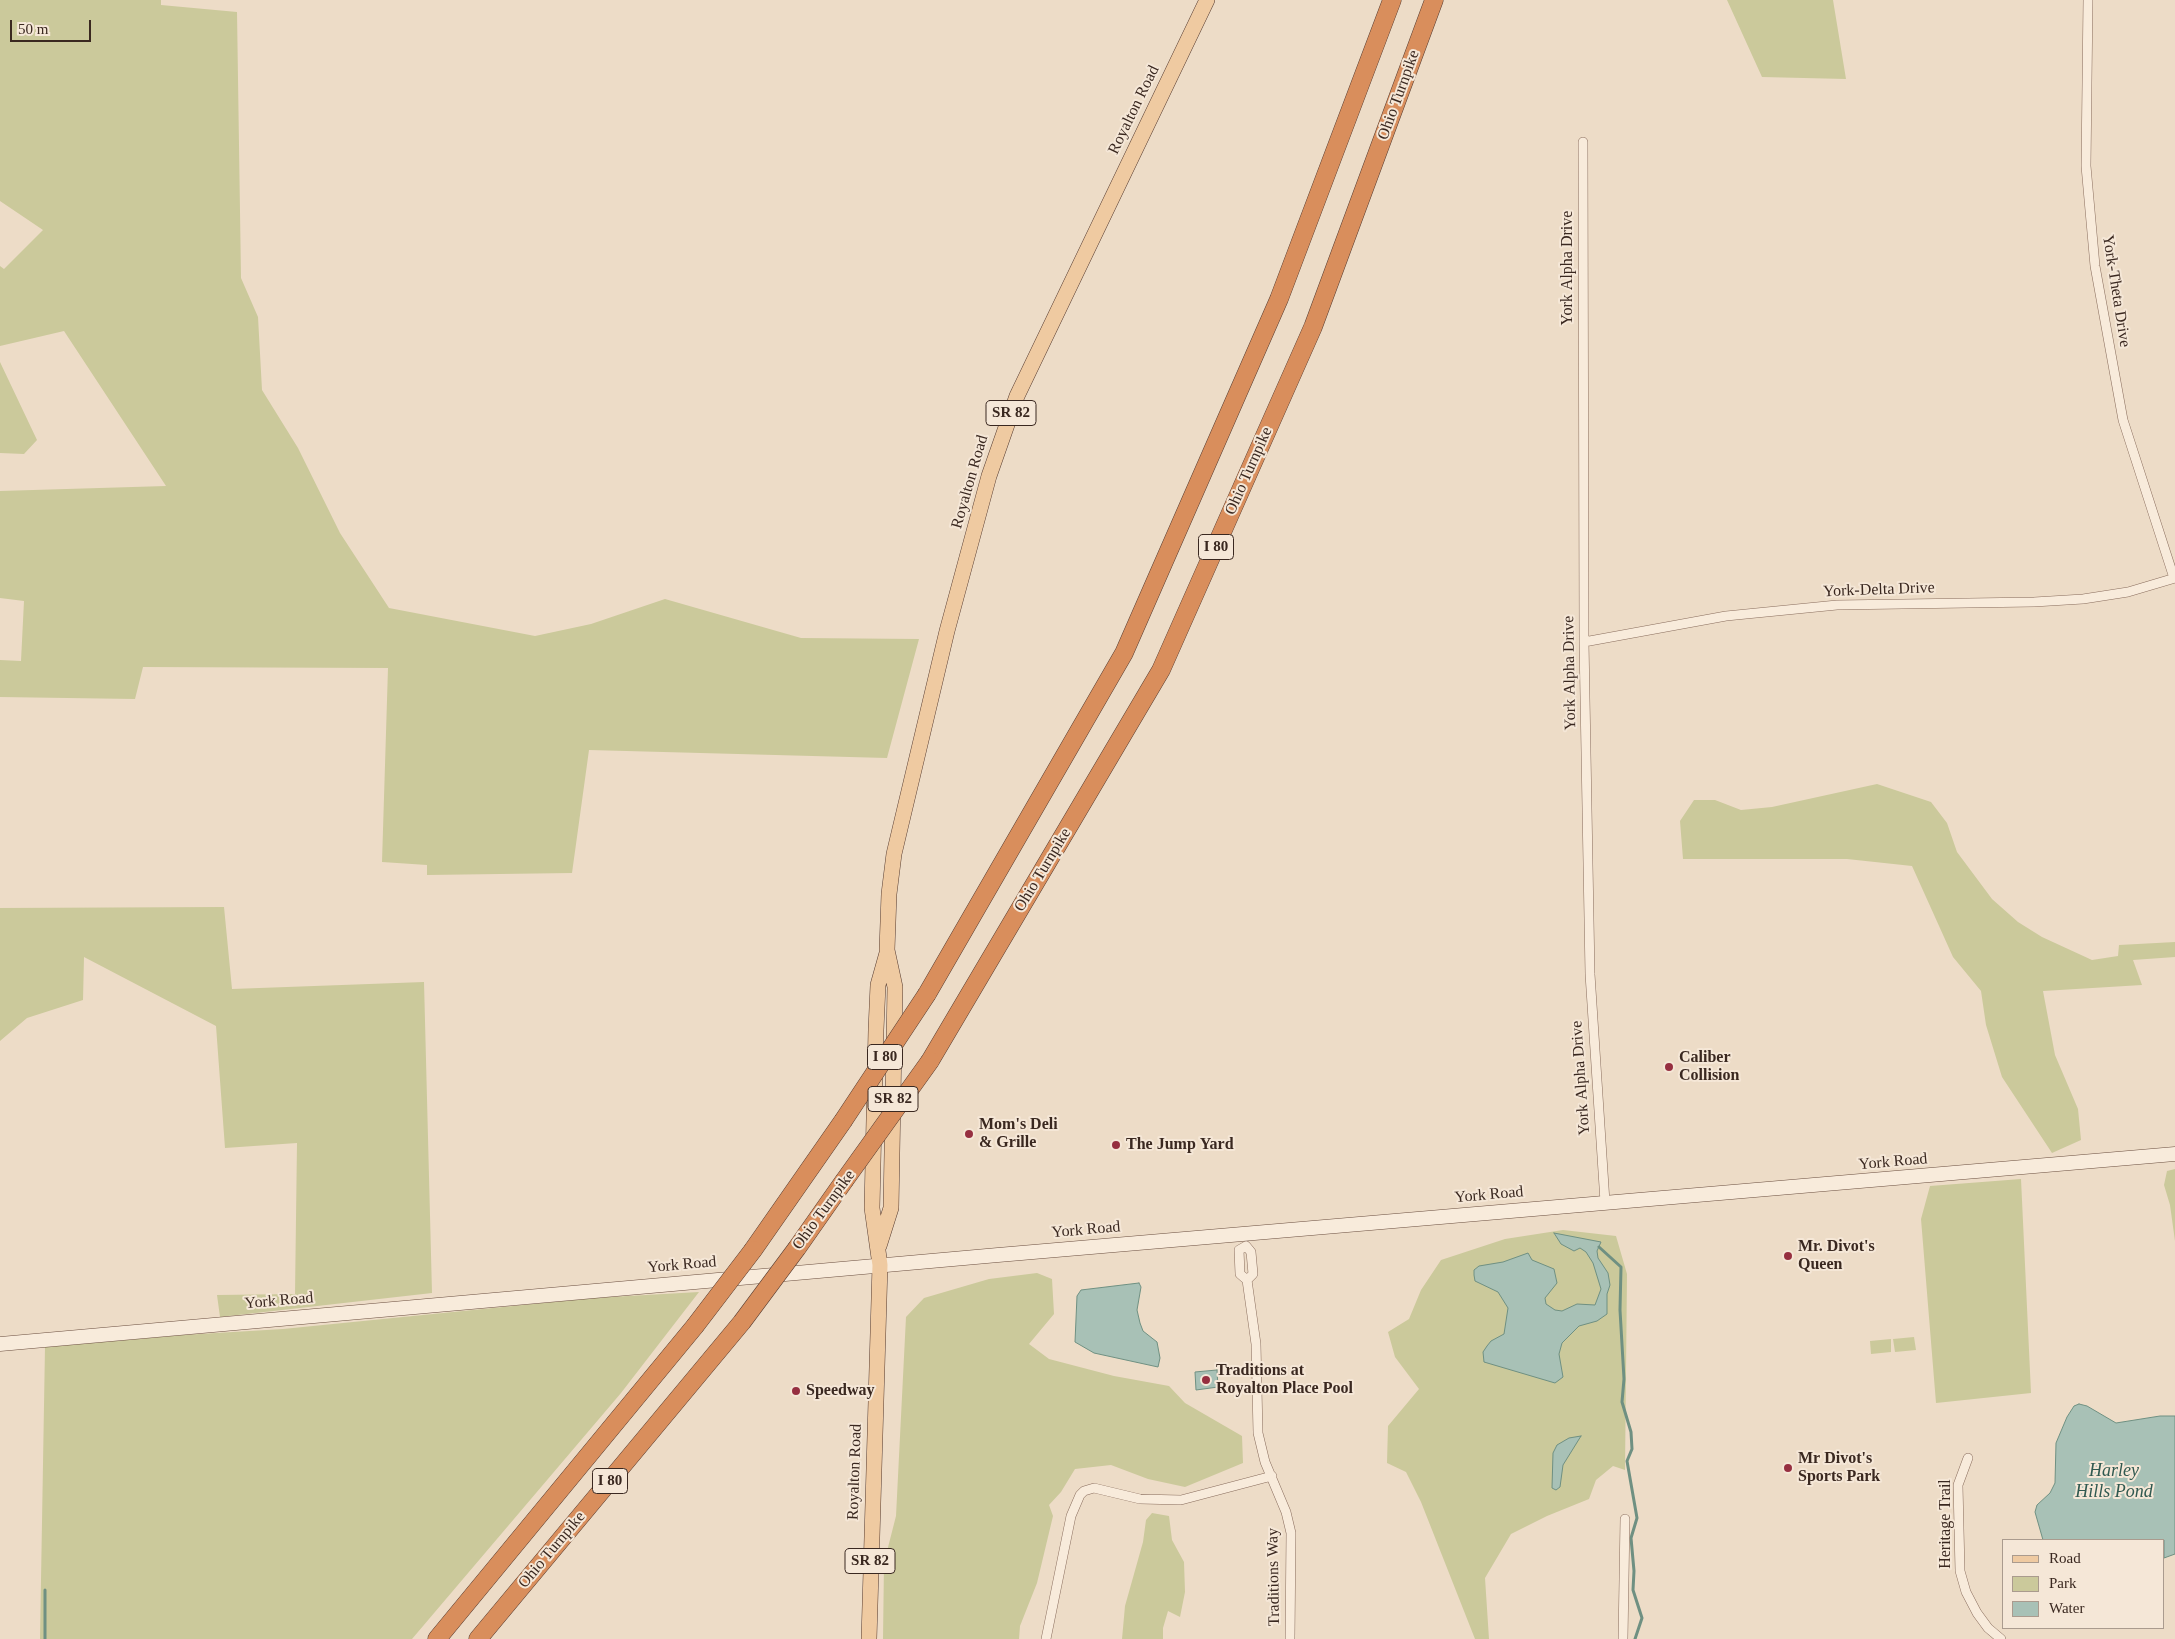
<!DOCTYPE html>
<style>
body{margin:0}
#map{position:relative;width:2175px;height:1639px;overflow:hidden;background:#eddcc7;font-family:"Times New Roman",serif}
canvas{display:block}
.legend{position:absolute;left:2002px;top:1539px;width:162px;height:90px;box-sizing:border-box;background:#f5e7d7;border:1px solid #aa9b8e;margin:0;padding:6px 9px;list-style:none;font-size:15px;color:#3a2820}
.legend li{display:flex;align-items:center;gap:10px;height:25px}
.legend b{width:25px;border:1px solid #aa9b8e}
.scale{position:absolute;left:10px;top:20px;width:81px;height:22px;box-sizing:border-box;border:2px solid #3a2820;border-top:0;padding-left:6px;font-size:15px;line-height:18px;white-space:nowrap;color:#3a2820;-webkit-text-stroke:4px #f5e7d7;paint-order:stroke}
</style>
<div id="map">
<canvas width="2175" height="1639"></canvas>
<ul class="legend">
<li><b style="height:6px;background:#efcaa1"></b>Road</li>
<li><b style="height:14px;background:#cbc99b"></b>Park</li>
<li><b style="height:14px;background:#a8c1b6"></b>Water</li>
</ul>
<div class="scale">50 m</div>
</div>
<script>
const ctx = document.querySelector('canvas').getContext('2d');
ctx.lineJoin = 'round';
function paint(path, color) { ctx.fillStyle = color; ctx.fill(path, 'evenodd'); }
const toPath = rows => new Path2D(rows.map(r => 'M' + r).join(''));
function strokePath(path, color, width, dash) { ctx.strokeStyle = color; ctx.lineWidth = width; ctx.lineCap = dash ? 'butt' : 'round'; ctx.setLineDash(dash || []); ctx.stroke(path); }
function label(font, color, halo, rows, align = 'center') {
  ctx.font = font + ' "Times New Roman",serif'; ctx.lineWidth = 4; ctx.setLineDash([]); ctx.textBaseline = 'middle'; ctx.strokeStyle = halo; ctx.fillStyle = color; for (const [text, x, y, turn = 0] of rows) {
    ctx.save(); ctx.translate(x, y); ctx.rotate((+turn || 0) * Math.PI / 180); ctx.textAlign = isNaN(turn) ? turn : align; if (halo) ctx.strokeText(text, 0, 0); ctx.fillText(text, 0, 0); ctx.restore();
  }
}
paint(toPath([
 [0,0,161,0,161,5,237,12,241,278,258,317,262,390,298,448,340,533,389,608,535,636,591,624,665,599,801,638,919,639,887,758,589,750,572,873,427,875,427,865,382,862,388,668,143,667,135,699,0,697,0,660,21,661,24,601,0,598,0,491,166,486,64,331,0,346,0,266,4,269,43,230,0,201],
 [1727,0,1833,0,1846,79,1762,77],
 [0,362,37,440,24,454,0,453],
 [1877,784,1931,802,1947,823,1957,852,1992,899,2018,922,2042,937,2092,960,2118,956,2119,945,2175,942,2175,957,2133,960,2142,985,2043,991,2055,1055,2078,1109,2081,1140,2052,1153,2002,1077,1986,1025,1981,991,1953,957,1912,866,1847,859,1683,859,1680,821,1694,800,1715,800,1741,810,1772,807],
 [224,907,232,989,424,982,432,1293,220,1317,217,1295,295,1294,297,1143,225,1148,216,1026,84,957,83,1000,27,1018,0,1041,0,908],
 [2175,1169,2175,1241,2170,1205,2164,1185,2167,1171],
 [2021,1179,2031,1393,1936,1403,1921,1219,1930,1186],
 [1563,1230,1616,1236,1627,1274,1625,1470,1613,1466,1596,1480,1589,1499,1547,1516,1511,1534,1485,1578,1489,1639,1475,1639,1421,1502,1406,1472,1387,1463,1388,1426,1419,1389,1395,1357,1388,1332,1409,1319,1421,1290,1441,1260,1505,1239],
 [1037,1273,1052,1279,1054,1314,1029,1344,1049,1359,1114,1376,1169,1386,1185,1403,1242,1436,1243,1463,1185,1487,1148,1479,1111,1465,1075,1469,1061,1492,1049,1505,1053,1516,1037,1583,1020,1626,1019,1639,883,1639,884,1563,896,1516,906,1317,924,1298,989,1279],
 [699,1292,621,1393,412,1639,40,1639,45,1347,183,1335,283,1329,593,1298],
 [1914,1337,1916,1350,1895,1352,1893,1339],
 [1891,1339,1891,1352,1871,1354,1870,1341],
 [1152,1513,1169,1516,1172,1540,1184,1562,1185,1592,1180,1617,1168,1611,1163,1628,1163,1639,1122,1639,1125,1606,1143,1542,1146,1520]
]), '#cbc99b');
const water = toPath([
 [1554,1233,1601,1242,1597,1251,1598,1258,1608,1273,1610,1285,1607,1294,1607,1314,1597,1321,1579,1326,1562,1343,1559,1354,1563,1377,1555,1383,1484,1362,1483,1352,1487,1346,1491,1341,1504,1334,1508,1308,1498,1292,1475,1281,1474,1275,1474,1270,1479,1266,1503,1262,1528,1253,1532,1260,1554,1269,1557,1283,1545,1298,1546,1304,1555,1310,1562,1311,1577,1304,1595,1305,1601,1289,1593,1263,1586,1252,1580,1248,1574,1251,1561,1244,1554,1233],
 [1139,1283,1141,1287,1137,1310,1140,1323,1143,1331,1157,1342,1160,1358,1158,1367,1094,1353,1075,1342,1077,1296,1081,1290,1139,1283],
 [1217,1370,1218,1387,1196,1390,1195,1372,1217,1370],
 [2079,1404,2087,1406,2116,1423,2160,1416,2175,1416,2175,1554,2164,1558,2164,1540,2043,1540,2035,1512,2037,1505,2050,1493,2055,1483,2056,1443,2067,1417,2074,1406,2079,1404],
 [1581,1436,1563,1465,1560,1487,1556,1490,1552,1488,1553,1453,1557,1445,1569,1438,1581,1436]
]);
paint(water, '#a8c1b6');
strokePath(water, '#6f9082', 1);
strokePath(toPath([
 [1599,1247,1621,1267,1620,1310,1624,1379,1622,1402,1631,1432,1632,1449,1627,1461,1637,1518,1631,1538,1634,1571,1633,1590,1642,1618,1635,1639],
 [45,1590,45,1639]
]), '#6f9082', 3);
const street = toPath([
 [2088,0,2086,166,2095,266,2123,420,2174,578],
 [1583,142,1584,642,1590,974,1605,1202],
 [1584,642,1726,616,1837,605,2034,602,2083,599,2128,592,2175,578],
 [1247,1280,1253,1274,1251,1252,1246,1246,1239,1250,1240,1274,1247,1280,1256,1344,1258,1433,1265,1462,1286,1512,1291,1533,1290,1639],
 [1968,1458,1958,1485,1960,1571,1966,1592,1977,1613,1988,1628,2001,1639],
 [1046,1639,1071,1516,1080,1495,1084,1491,1094,1488,1140,1499,1181,1500,1272,1476],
 [1623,1639,1625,1519]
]);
const secondary = toPath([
 [0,1344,998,1255,2175,1154]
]);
const primary = toPath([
 [879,1246,891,1208,895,987,887,950,889,894,894,854,947,631,989,476,1017,396,1207,0],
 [869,1639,880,1265,872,1208,876,1030,878,985,887,953]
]);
const highway = toPath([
 [927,994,1124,653,1279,299,1392,0],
 [930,1061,1161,670,1313,327,1434,0],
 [797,1248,844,1181],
 [753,1250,843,1121],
 [437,1639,695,1326],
 [478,1639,742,1322]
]);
strokePath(street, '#896d5d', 10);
strokePath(secondary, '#6b4f40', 15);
strokePath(primary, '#573c31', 16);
strokePath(highway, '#573c31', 19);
strokePath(street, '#f8ebdb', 9);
strokePath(secondary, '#f8ebdb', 14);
strokePath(primary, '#efcaa1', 15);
strokePath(highway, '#d98e5c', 18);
const highwayBridge = toPath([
 [843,1121,927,994],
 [844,1181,930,1061],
 [742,1322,797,1248],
 [695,1326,753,1250]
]);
strokePath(highwayBridge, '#573c31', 19, []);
strokePath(highwayBridge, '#d98e5c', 18);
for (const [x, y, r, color] of [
 [1669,1067,5,"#962f40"],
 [969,1134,5,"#962f40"],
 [1116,1145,5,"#962f40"],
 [1788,1256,5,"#962f40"],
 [1206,1380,5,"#962f40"],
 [796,1391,5,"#962f40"],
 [1788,1468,5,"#962f40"]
]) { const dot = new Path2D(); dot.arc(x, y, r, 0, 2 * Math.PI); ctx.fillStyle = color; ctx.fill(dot); strokePath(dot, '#f5e7d7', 2); }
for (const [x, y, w] of [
 [1011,413,50],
 [1216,547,35],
 [885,1057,35],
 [893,1099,50],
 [610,1481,35],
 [870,1561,50]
]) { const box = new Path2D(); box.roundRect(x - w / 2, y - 12.5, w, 25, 4); ctx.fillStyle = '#f5e7d7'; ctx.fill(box); strokePath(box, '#3a2820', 1); }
label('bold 15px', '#3a2820', null, [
 ["SR 82",1011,413],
 ["I 80",1216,547],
 ["I 80",885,1057],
 ["SR 82",893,1099],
 ["I 80",610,1481],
 ["SR 82",870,1561]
]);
label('16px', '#3a2820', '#f5e7d7', [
 ["Ohio Turnpike",1399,95,-70],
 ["Royalton Road",1134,110,-64],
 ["York Alpha Drive",1568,268,-90],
 ["York-Theta Drive",2116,291,81],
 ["Ohio Turnpike",1249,471,-66],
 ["Royalton Road",970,482,-74],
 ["York-Delta Drive",1879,590,-2],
 ["York Alpha Drive",1570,673,-91],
 ["Ohio Turnpike",1043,870,-59],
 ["York Alpha Drive",1581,1078,-94],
 ["York Road",1893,1162,-5],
 ["York Road",1489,1195,-5],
 ["Ohio Turnpike",824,1210,-54],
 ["York Road",1086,1230,-5],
 ["York Road",682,1265,-5],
 ["York Road",279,1301,-5],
 ["Royalton Road",855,1472,-88],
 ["Heritage Trail",1946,1524,-90],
 ["Ohio Turnpike",552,1550,-50],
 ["Traditions Way",1274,1577,-91]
]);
label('bold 16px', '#3a2820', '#f5e7d7', [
 ["Caliber",1679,1058],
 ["Collision",1679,1076],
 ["Mom's Deli",979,1125],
 ["& Grille",979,1143],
 ["The Jump Yard",1126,1145],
 ["Mr. Divot's",1798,1247],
 ["Queen",1798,1265],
 ["Traditions at",1216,1371],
 ["Royalton Place Pool",1216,1389],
 ["Speedway",806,1391],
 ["Mr Divot's",1798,1459],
 ["Sports Park",1798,1477]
], 'left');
label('italic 18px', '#305950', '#f5e7d7', [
 ["Harley",2114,1471],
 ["Hills Pond",2114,1492]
]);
</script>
